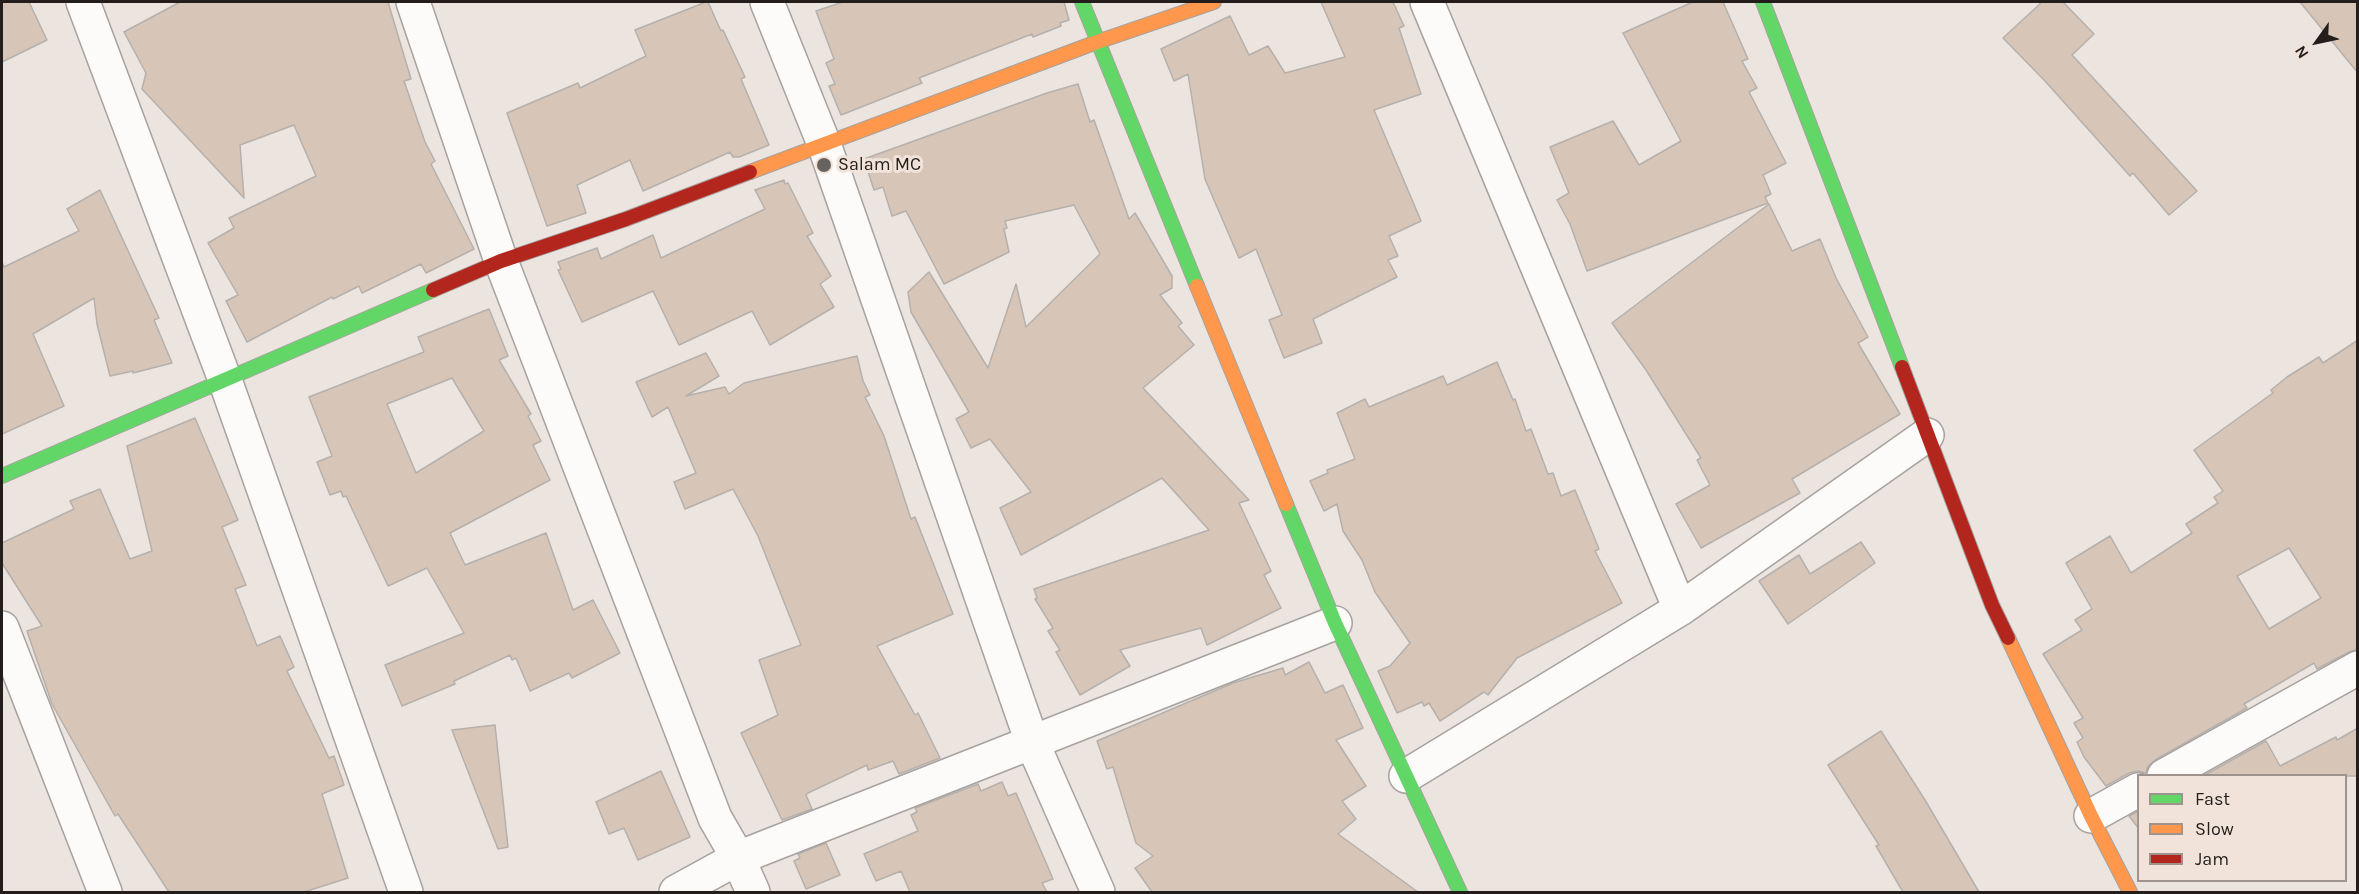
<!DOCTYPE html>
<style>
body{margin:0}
#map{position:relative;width:2359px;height:894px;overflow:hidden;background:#ebe4df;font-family:Karla,sans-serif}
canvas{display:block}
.frame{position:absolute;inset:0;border:3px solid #231e1b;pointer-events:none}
.legend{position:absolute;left:2137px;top:774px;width:210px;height:108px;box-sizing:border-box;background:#f1e3d9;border:2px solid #9f948d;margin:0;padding:8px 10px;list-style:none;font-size:18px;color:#231e1b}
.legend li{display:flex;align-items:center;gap:12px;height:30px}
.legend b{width:30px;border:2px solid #9f948d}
.north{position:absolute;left:2287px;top:12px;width:60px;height:60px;-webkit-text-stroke:4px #f1e3d9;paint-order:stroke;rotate:237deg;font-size:16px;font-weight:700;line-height:24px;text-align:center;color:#231e1b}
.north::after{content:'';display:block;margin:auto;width:21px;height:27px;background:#231e1b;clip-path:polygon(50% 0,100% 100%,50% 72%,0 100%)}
</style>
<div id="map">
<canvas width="2359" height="894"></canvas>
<div class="frame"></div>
<ul class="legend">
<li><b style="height:8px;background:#63d668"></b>Fast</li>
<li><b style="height:8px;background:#ff974d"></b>Slow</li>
<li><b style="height:8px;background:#b3261e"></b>Jam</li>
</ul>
<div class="north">N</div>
</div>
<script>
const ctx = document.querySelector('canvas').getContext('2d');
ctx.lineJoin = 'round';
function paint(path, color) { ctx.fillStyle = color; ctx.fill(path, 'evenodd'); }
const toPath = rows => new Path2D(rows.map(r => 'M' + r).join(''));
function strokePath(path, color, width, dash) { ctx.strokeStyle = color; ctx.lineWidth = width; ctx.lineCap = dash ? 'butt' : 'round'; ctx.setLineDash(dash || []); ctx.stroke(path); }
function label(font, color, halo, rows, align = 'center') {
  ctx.font = font + ' Karla,sans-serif'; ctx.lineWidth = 6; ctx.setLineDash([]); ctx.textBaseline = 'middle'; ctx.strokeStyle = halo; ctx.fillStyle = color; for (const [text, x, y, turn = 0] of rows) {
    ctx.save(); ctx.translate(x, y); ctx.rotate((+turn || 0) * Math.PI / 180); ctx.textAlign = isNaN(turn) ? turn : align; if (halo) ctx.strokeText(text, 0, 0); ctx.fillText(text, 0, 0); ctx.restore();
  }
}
const building = toPath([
 [2,2,29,2,47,40,2,62,2,2],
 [180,2,388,2,411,79,404,81,425,142,435,161,431,164,474,249,426,273,421,264,362,293,359,286,333,299,332,297,247,342,226,301,238,295,208,243,234,228,229,218,316,176,294,125,240,145,244,198,142,89,146,73,124,32,180,2],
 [706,2,708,2,721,31,723,30,745,77,741,79,769,145,739,157,733,157,730,152,643,191,630,160,577,185,586,213,547,226,507,113,578,83,580,88,646,56,635,30,706,2],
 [843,2,1064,2,1069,20,1060,23,1061,26,1033,37,1032,34,919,78,922,83,841,115,829,86,835,84,826,63,834,59,816,11,843,2],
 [1321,2,1393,2,1404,26,1399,28,1421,94,1374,110,1421,221,1389,236,1398,256,1388,260,1397,277,1313,319,1322,343,1284,358,1269,320,1282,315,1256,249,1239,258,1205,179,1188,74,1174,81,1161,49,1230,16,1249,55,1268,46,1285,73,1345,57,1321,2],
 [1693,2,1723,2,1748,59,1742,61,1757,88,1749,92,1786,163,1763,175,1771,194,1765,197,1768,203,1587,271,1570,224,1557,200,1569,193,1550,147,1613,121,1639,165,1681,141,1623,33,1693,2],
 [2042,2,2063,2,2094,34,2072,55,2197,191,2169,215,2133,173,2130,176,2045,81,2003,38,2042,2],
 [2300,2,2358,2,2358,73,2300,2],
 [1078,84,1090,122,1094,120,1129,219,1135,213,1172,276,1172,288,1160,295,1182,323,1178,326,1194,345,1143,388,1249,500,1239,503,1271,571,1264,575,1281,608,1207,645,1201,628,1120,650,1130,666,1080,695,1056,652,1060,650,1048,631,1053,628,1035,599,1037,598,1034,589,1209,530,1162,478,1021,555,1000,508,1031,492,990,439,971,448,956,419,969,412,911,312,908,292,929,272,988,368,1016,284,1026,327,1100,254,1074,205,1005,221,1007,228,1004,229,1009,252,944,284,906,211,892,216,883,187,874,190,864,159,1047,93,1078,84],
 [784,180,785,184,788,183,813,233,807,236,831,276,820,284,834,307,770,345,752,311,679,345,653,291,582,322,558,270,561,269,558,262,597,248,601,259,653,235,661,258,765,209,755,190,784,180],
 [100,190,159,318,154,320,172,363,133,373,133,371,110,376,97,324,94,298,33,334,64,406,2,434,2,262,4,267,79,231,67,209,100,190],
 [1769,204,1792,251,1820,239,1836,278,1868,337,1858,343,1900,414,1792,479,1800,493,1701,548,1676,504,1710,485,1697,460,1701,458,1646,370,1612,323,1769,204],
 [489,309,508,356,499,360,531,414,528,416,541,441,533,445,550,480,450,533,465,565,546,533,573,610,593,600,620,653,572,678,569,673,530,691,516,658,512,660,510,655,454,681,455,684,402,706,385,665,464,633,427,568,388,586,346,496,343,497,341,491,330,495,317,462,332,456,309,397,424,352,418,337,489,309],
 [452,378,484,431,416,473,387,404,452,378],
 [2358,340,2358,649,2349,652,2317,669,2314,663,2244,704,2247,708,2155,760,2148,766,2146,773,2138,771,2129,773,2106,786,2084,757,2077,742,2083,738,2074,723,2083,718,2043,654,2082,630,2075,620,2092,609,2066,563,2110,536,2131,573,2192,533,2186,524,2218,503,2214,497,2223,491,2194,450,2273,393,2271,390,2287,377,2319,357,2323,363,2358,340],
 [2289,548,2321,598,2269,629,2237,576,2289,548],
 [706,353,719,376,686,396,725,387,729,394,744,383,857,356,863,381,870,395,865,397,884,436,911,519,915,517,953,614,877,646,915,715,918,713,940,758,899,774,893,761,868,770,867,765,808,793,806,795,812,809,782,820,741,733,778,715,759,660,801,645,758,536,733,489,685,509,674,482,696,473,668,407,652,417,636,382,706,353],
 [1497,362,1513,400,1515,399,1526,431,1531,429,1548,474,1553,473,1561,496,1575,490,1599,549,1595,551,1622,603,1517,658,1488,695,1484,692,1440,721,1429,703,1424,706,1422,702,1397,713,1378,671,1390,666,1410,643,1375,592,1362,560,1343,531,1337,504,1324,511,1310,481,1328,473,1327,470,1355,459,1337,413,1365,399,1369,407,1443,376,1447,385,1497,362],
 [195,418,238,520,222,527,246,585,235,589,257,646,280,636,294,667,287,671,329,758,334,756,344,785,322,794,348,878,304,892,169,892,118,814,115,816,52,704,27,631,42,626,2,563,2,543,74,509,70,501,100,489,130,559,152,551,127,446,195,418],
 [1861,542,1875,563,1788,624,1759,581,1799,555,1810,574,1861,542],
 [1309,662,1325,693,1343,685,1363,728,1336,740,1366,786,1342,801,1356,819,1338,834,1418,892,1152,892,1135,868,1153,856,1136,843,1113,767,1107,769,1097,741,1233,683,1283,668,1285,675,1309,662],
 [495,725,508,847,498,849,452,730,495,725],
 [2358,728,2358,776,2203,776,2266,741,2280,766,2336,737,2337,740,2358,728],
 [1881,731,1925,800,1979,892,1903,892,1876,846,1879,845,1828,765,1881,731],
 [661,771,690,837,638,860,624,828,609,834,596,802,661,771],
 [1002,782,1008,796,1016,793,1053,879,1042,883,1047,892,910,892,901,871,876,881,864,854,918,831,911,815,917,812,915,808,978,784,981,791,1002,782],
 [2139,811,2139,829,2129,816,2139,811],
 [826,843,840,875,806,889,794,861,800,858,798,854,826,843]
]);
paint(building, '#d7c6b8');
strokePath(building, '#b6b0ac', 1.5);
const street = toPath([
 [83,2,225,380,406,892],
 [413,2,501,261,715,818,738,858,753,892],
 [767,2,824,144,1032,742,1098,892],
 [1427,2,1680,609],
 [2,628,105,892],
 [1406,776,1680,609,1927,435],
 [2164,776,2358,668],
 [2091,816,2138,790],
 [676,892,738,858,1335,623]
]);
const fast = toPath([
 [1082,2,1197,286],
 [1763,2,1902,367],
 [2,476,433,290],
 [1286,504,1335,623,1460,892]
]);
const slow = toPath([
 [750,172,1097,42,1214,2],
 [1197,286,1286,504],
 [2008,638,2091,816,2130,892]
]);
const jam = toPath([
 [433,290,501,261,626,219,750,172],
 [1902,367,1992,605,2008,638]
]);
strokePath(street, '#a7a29f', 36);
strokePath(fast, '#a7a29f', 16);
strokePath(slow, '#a7a29f', 16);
strokePath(jam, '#a7a29f', 16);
strokePath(street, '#fcfbfa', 33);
strokePath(fast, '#63d668', 14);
strokePath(slow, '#ff974d', 14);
strokePath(jam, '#b3261e', 14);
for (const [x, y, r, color] of [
 [824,165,8,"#696360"]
]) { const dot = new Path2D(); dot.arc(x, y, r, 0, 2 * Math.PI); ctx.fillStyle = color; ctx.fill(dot); strokePath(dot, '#f1e3d9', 2); }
label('18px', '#231e1b', '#f1e3d9', [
 ["Salam MC",838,165]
], 'left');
</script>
